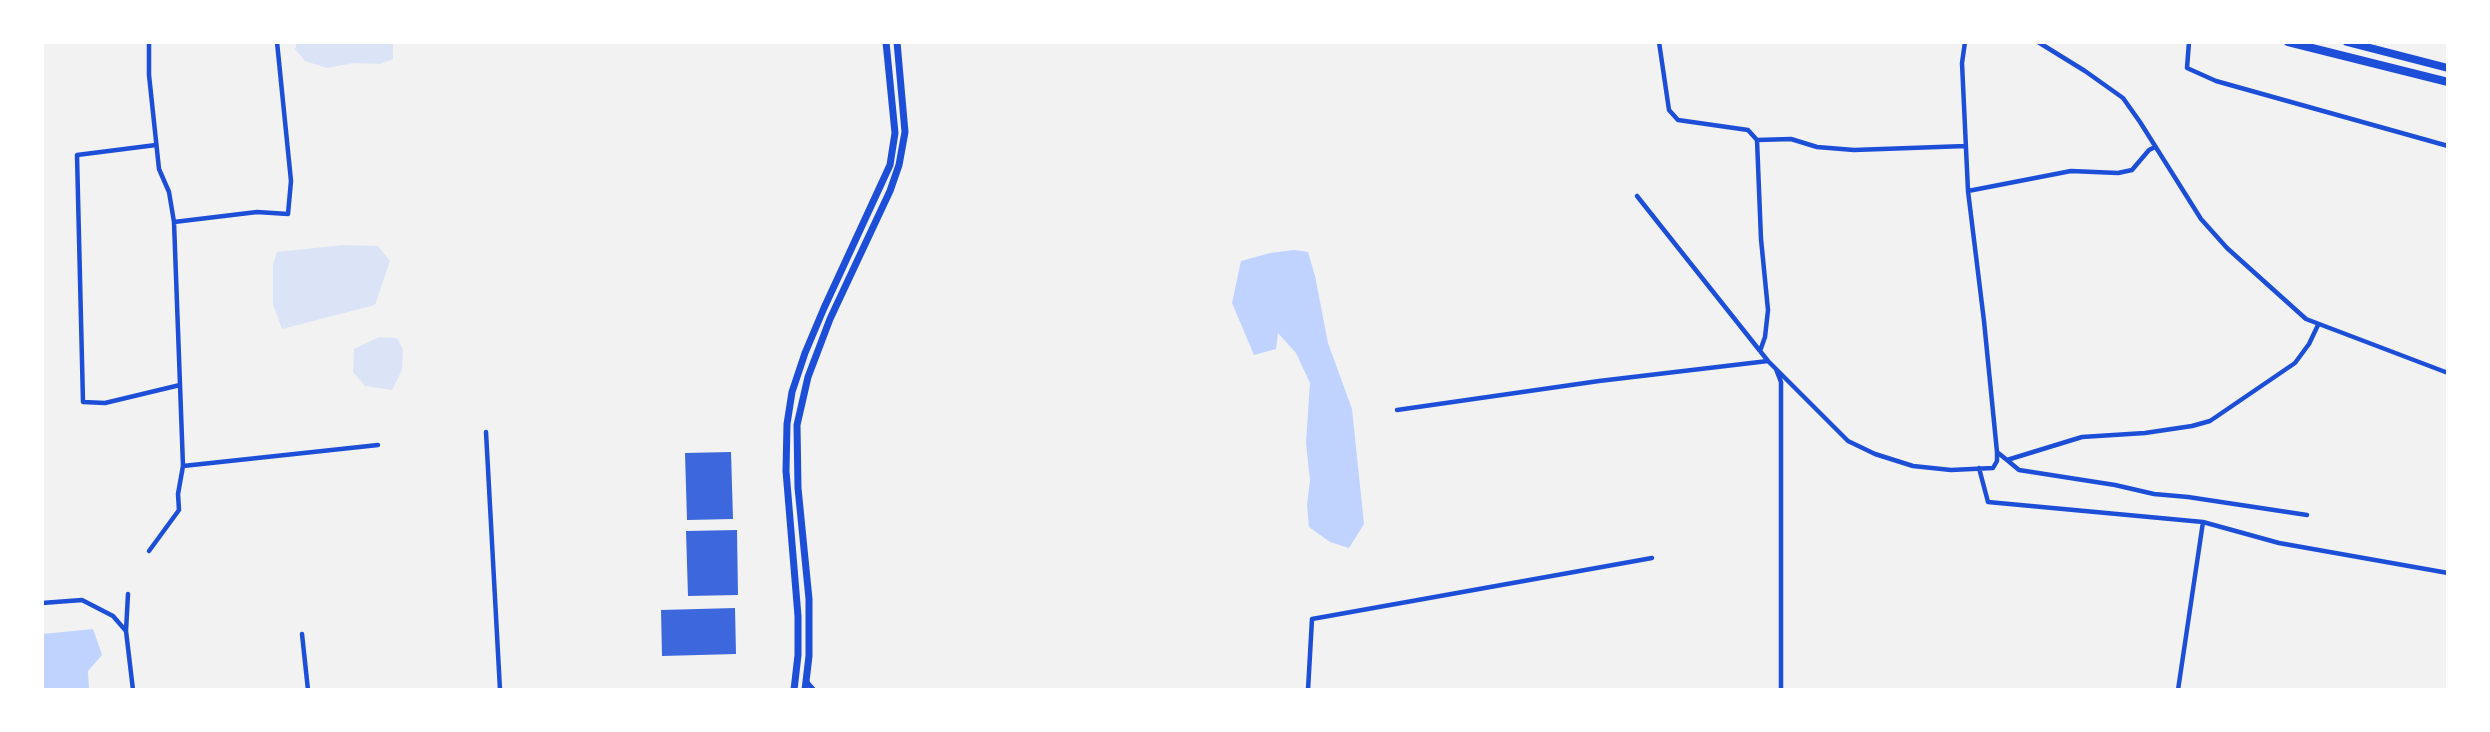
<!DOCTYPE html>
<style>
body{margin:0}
#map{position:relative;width:2490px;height:732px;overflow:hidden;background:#f2f2f2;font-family:"PT Serif",serif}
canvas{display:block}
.frame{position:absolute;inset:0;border:44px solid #fff;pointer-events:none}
</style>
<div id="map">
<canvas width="2490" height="732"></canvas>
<div class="frame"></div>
</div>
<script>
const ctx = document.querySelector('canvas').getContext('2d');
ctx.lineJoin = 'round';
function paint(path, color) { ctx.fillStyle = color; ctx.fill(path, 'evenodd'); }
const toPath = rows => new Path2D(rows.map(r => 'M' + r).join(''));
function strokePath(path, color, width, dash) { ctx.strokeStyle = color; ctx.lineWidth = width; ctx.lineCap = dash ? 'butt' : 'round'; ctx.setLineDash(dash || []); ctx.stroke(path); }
paint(toPath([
 [297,43,393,43,393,59,380,64,354,63,327,68,305,61,295,49],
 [343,245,378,246,390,261,375,305,282,329,273,305,273,265,277,252],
 [379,337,397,338,403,349,402,370,392,390,365,386,353,372,354,349]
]), '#dbe4f7');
paint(toPath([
 [1294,250,1308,252,1315,276,1328,343,1352,409,1364,524,1349,548,1330,542,1309,527,1307,505,1310,480,1306,443,1310,383,1296,353,1278,333,1276,349,1254,355,1232,303,1241,261,1270,253],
 [93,629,102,655,88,671,89,689,43,689,43,634]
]), '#bfd3fe');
paint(toPath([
 [731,452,733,519,687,520,685,453],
 [737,530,738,595,688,596,686,531],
 [735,608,736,654,662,656,661,610]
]), '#3d67dc');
strokePath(toPath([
 [149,42,149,75,159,169,169,192,174,222,183,466,178,494,179,510,149,551],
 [1659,42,1669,110,1678,120,1748,130,1757,140,1791,139,1817,147,1854,150,1966,146],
 [1965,42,1962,63,1968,191,1984,321,1997,452,2007,460,2082,437,2145,433,2192,426,2210,421,2295,363,2309,344,2318,325],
 [2038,42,2085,71,2123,98,2140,122,2201,219,2227,248,2306,319,2448,373],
 [2189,42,2187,68,2216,81,2448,146],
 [1757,140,1761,239,1768,310,1765,337,1760,351],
 [156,145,77,155,83,402,105,403,180,385],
 [1968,191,2071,171,2118,173,2132,170,2149,150,2155,147],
 [174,222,257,212,288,214,291,181,277,42],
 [1768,361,1848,441,1875,454,1913,466,1951,470,1993,468,1997,461,1997,452],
 [1776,369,1781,382,1781,690],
 [1397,410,1599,381,1768,361,1637,196],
 [486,432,500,690],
 [2007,460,2019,470,2115,485,2154,494,2188,497,2307,515],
 [183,466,378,445],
 [1979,468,1988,502,2203,522,2178,690],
 [2203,522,2279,543,2448,573],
 [128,594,126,631,133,690],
 [42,603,82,600,113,616,126,631],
 [302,634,308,690],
 [807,682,814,690],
 [1308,690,1312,619,1652,558]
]), '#1d4ed8', 4.5);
strokePath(toPath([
 [794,690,798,655,798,616,786,471,787,424,792,392,805,353,824,308,890,165,895,133,886,42],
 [805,690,809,656,809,599,798,488,797,425,808,377,830,319,890,191,899,165,905,132,897,42]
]), '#1d4ed8', 7);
strokePath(toPath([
 [2288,42,2448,82],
 [2347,42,2448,68]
]), '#1d4ed8', 8);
</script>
